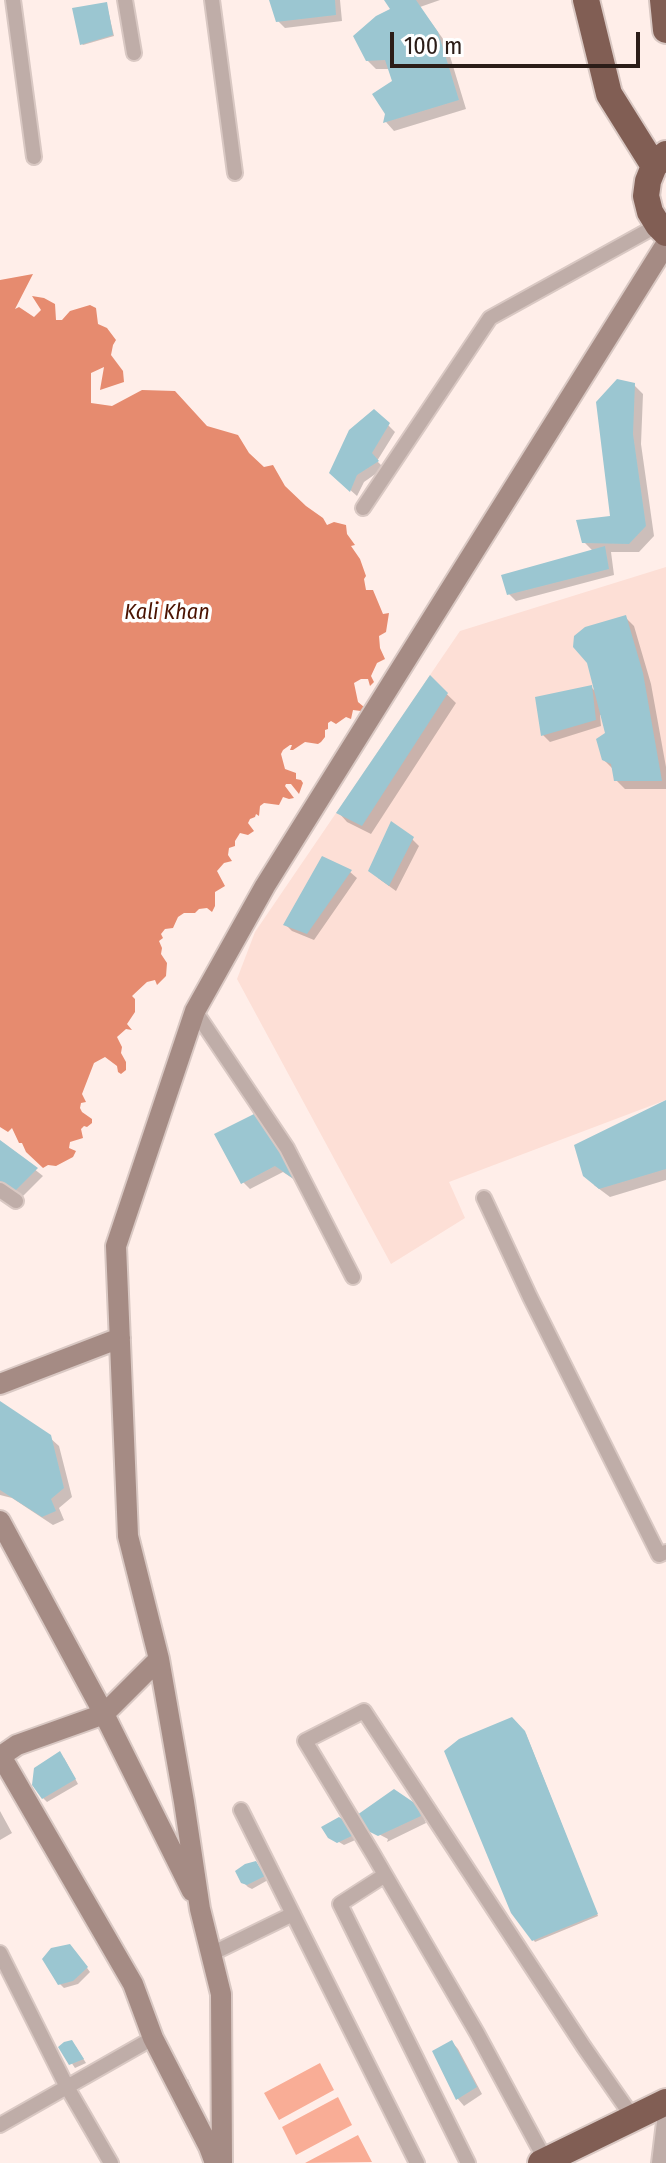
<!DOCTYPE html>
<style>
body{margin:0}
#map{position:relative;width:666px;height:2163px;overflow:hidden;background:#ffeee9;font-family:"Fira Sans Condensed",sans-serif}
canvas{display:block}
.scale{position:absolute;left:390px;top:32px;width:250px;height:36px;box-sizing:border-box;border:4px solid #2b1d18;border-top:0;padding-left:10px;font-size:24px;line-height:28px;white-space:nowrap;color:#2b1d18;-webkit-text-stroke:6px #fff;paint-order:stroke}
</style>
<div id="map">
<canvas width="666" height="2163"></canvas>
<div class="scale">100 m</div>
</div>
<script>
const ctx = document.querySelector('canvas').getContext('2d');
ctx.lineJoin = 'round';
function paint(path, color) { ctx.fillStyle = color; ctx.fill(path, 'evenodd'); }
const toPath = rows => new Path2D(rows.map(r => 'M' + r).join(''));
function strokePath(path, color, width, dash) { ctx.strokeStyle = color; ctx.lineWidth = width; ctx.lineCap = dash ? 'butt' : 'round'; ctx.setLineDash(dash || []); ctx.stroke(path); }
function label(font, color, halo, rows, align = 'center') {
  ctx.font = font + ' "Fira Sans Condensed",sans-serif'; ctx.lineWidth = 7; ctx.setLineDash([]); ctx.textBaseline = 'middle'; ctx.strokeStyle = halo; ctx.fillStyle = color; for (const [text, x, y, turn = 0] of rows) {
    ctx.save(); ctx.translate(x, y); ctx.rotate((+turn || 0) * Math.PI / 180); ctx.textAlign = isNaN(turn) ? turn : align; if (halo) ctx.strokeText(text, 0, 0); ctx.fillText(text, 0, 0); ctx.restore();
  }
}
paint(toPath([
 [666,567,666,1100,449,1182,465,1218,391,1264,237,979,255,932,460,631]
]), '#fddfd6');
paint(toPath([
 [320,2063,334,2090,279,2120,264,2093],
 [338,2097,352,2125,296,2155,282,2127],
 [358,2135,372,2162,305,2163]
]), '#f9ad96');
paint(toPath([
 [33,274,15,309,19,307,34,317,41,310,32,296,44,298,55,304,56,320,62,320,70,311,90,305,96,308,98,324,107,328,116,340,113,345,111,355,123,371,124,382,100,390,104,367,91,373,91,403,112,406,142,390,175,391,207,426,238,435,249,453,264,467,273,465,285,486,306,506,323,518,327,525,334,522,346,525,347,534,355,545,351,546,360,559,366,576,364,579,366,590,373,590,383,614,389,613,386,632,379,636,380,648,385,659,377,663,371,676,374,682,370,686,368,679,361,679,354,683,358,702,364,707,361,711,353,710,351,719,346,717,336,724,331,721,328,723,328,729,325,730,325,737,321,742,318,744,305,742,293,750,290,750,292,745,290,745,283,750,281,754,285,769,296,773,296,779,301,780,303,783,299,794,291,784,286,784,285,786,294,798,289,799,283,797,279,805,264,803,260,806,259,816,256,814,255,817,250,819,248,823,254,831,248,835,240,833,235,841,235,846,229,848,228,855,232,861,224,863,217,871,225,886,215,892,215,906,212,912,207,908,199,909,195,913,184,913,178,917,173,928,165,929,161,934,163,938,159,941,162,948,161,954,167,963,166,976,157,985,155,980,147,982,132,996,135,999,135,1012,127,1024,132,1030,126,1029,117,1037,122,1047,121,1053,126,1062,126,1070,121,1074,118,1072,117,1066,105,1057,94,1063,82,1094,86,1102,81,1103,80,1108,82,1112,92,1119,92,1123,87,1127,84,1126,81,1129,83,1138,70,1142,69,1148,76,1151,73,1157,56,1166,48,1165,43,1168,26,1152,22,1143,19,1143,12,1128,8,1132,0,1127,0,280]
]), '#e68b6f');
paint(toPath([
 [271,0,340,0,342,21,285,28,278,21],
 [387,0,440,0,420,7,446,43,466,109,394,131,386,122,394,82,390,69,376,69,367,60,392,10],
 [107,6,114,36,83,45,82,44],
 [634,385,643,394,641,444,654,536,639,552,611,552,614,575,516,601,509,594,593,551,584,542,612,518],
 [374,411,395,432,377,461,384,468,364,482,357,496,338,479],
 [625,617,634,626,651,684,666,767,666,789,625,789,616,780,613,769,603,759,608,734,603,715,600,715,601,726,550,742,543,735,591,687,597,693],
 [430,678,456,703,371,834,347,822,339,813],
 [412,839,419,846,396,891,378,878],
 [350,872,357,878,314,940,292,931,285,924],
 [666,1102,666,1180,610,1197,594,1185],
 [0,1142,43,1176,20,1199,1,1188],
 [288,1158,301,1184,283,1172,250,1189,243,1182],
 [0,1403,49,1437,59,1446,72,1497,59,1508,64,1520,53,1525,12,1498,0,1495],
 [511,1719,526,1734,598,1916,535,1942,513,1912],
 [64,1758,78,1784,47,1802,43,1798],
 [415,1805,422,1813,426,1823,387,1842,388,1839,369,1829],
 [0,1811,12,1833,0,1840],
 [324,1828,362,1837,344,1845,329,1836],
 [260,1868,268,1880,252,1889,248,1887,243,1882],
 [74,1950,90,1972,78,1984,64,1988,59,1983],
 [452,2042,458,2049,482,2094,464,2106,458,2099,435,2051],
 [61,2047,76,2047,86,2063,75,2068],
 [188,2079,197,2100,191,2102,183,2081]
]), '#0003');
paint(toPath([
 [269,0,335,0,336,15,276,22],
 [384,0,416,0,438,32,459,100,383,123,385,114,372,94,392,81,385,60,366,61,353,36,376,16,390,9],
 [107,2,113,35,80,45,72,8],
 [617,379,635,383,633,434,646,526,629,544,582,543,576,520,610,516,596,402],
 [374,409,390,423,372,453,379,461,357,475,350,492,329,473,349,430],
 [605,546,609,569,507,595,501,575],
 [626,615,643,673,662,781,614,781,611,764,602,760,596,739,605,733,587,663,573,647,574,636,585,627],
 [430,675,448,693,362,826,336,813],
 [592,685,596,720,541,736,535,697],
 [391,821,414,837,389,886,368,871],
 [322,856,352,870,307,934,283,925],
 [666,1100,666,1169,599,1189,583,1176,574,1145],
 [254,1114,282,1149,298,1182,275,1166,241,1184,214,1134],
 [0,1140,38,1168,12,1194,0,1186],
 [0,1401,51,1435,64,1488,51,1499,56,1511,42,1517,0,1490],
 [512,1717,525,1731,598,1914,532,1941,511,1913,444,1751,459,1739],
 [60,1751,76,1779,42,1799,32,1785,34,1768],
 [394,1789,416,1804,421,1816,378,1836,366,1830,357,1815],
 [339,1817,342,1819,347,1817,360,1832,337,1843,328,1838,321,1827],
 [256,1861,265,1876,247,1885,241,1883,235,1871,245,1864],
 [70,1944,88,1967,73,1981,58,1985,42,1959,51,1948],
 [72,2040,84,2059,69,2065,58,2047,64,2042],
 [452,2040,477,2087,456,2100,432,2051]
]), '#9bc6d1');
const street = toPath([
 [13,0,34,157],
 [125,0,134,53],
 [212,0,235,173],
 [363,508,490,318,658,225],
 [195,1011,287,1148,353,1277],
 [0,1190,16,1201],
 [484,1198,530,1297,659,1555,666,1552],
 [241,1810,417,2163],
 [385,1875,340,1904,468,2163],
 [0,1953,67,2087,111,2163],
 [211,1954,293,1914],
 [0,2125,153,2038],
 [546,2161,477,2033,373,1854,305,1741,364,1711,584,2047,634,2119],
 [659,2163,666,2106]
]);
const secondary = toPath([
 [0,1384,120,1338],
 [0,1521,104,1714,192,1891],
 [159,1659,184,1802,200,1909,221,1994,222,2163],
 [215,2163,209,2147,153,2038,133,1984,1,1756,17,1745,104,1714,159,1659,128,1536,116,1246,195,1011,265,886,666,244]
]);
const highway = toPath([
 [586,0,609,94,654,166],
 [663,0,666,30],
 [666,154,654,166,648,181,646,196,650,212,658,225,666,233],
 [541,2163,666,2102]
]);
strokePath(street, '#d9c8c3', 18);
strokePath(secondary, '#d9c8c3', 24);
strokePath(highway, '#d9c8c3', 30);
strokePath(street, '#bfada8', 14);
strokePath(secondary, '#a58b84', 20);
strokePath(highway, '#815e54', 26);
label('italic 22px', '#4b1302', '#fff', [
 ["Kali Khan",167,613]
]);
</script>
